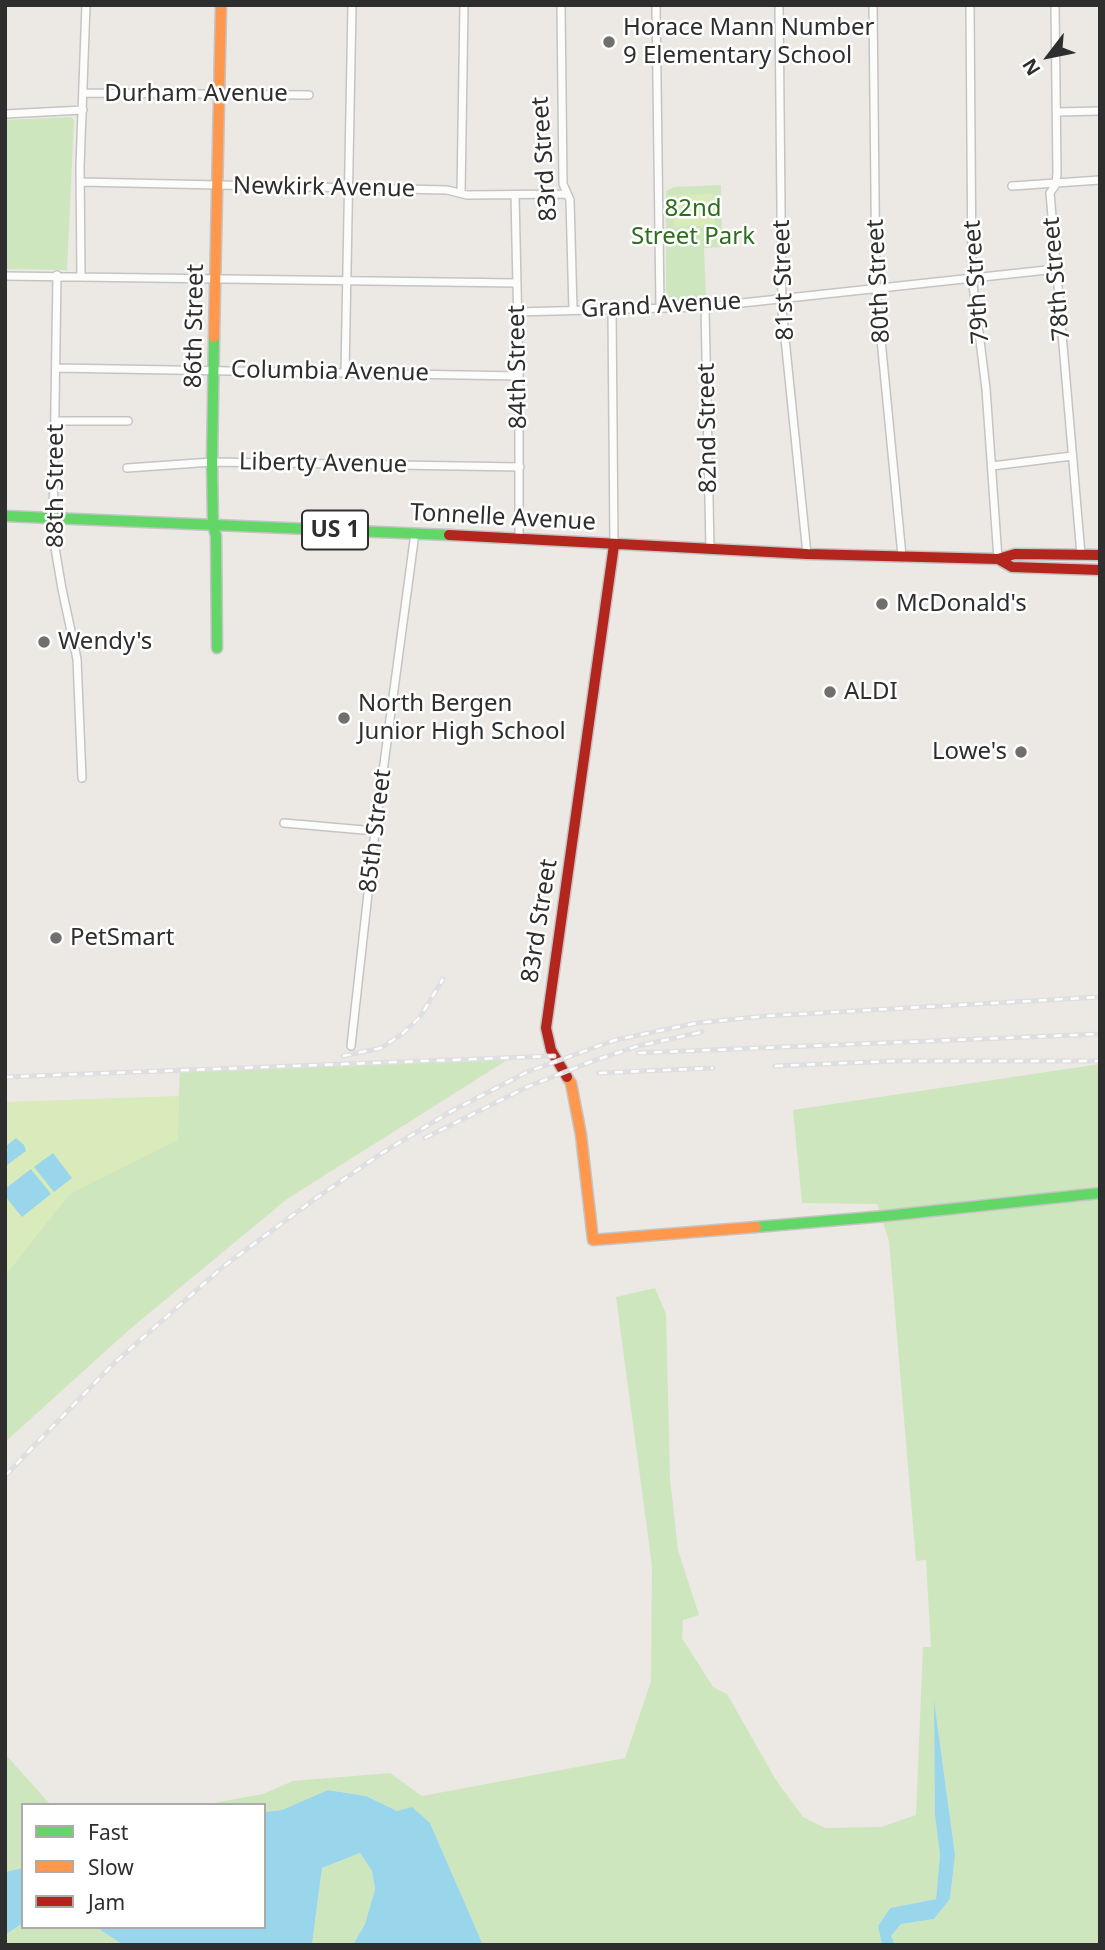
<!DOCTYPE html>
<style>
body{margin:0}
#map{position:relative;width:1105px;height:1950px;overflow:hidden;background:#ece8e4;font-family:"Noto Sans",sans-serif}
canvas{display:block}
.frame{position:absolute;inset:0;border:7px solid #2e2e2e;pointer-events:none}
.legend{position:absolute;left:21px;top:1803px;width:245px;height:126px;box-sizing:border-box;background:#fff;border:2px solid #ababab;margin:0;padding:9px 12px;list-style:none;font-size:21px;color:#2e2e2e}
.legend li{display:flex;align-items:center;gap:14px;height:35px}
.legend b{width:35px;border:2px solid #ababab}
.north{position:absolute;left:1014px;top:21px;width:70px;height:70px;-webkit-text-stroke:5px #fff;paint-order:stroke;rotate:238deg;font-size:19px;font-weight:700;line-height:28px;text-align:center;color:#2e2e2e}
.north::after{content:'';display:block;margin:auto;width:24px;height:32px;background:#2e2e2e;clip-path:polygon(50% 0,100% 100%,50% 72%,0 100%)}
</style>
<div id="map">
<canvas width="1105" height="1950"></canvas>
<div class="frame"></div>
<ul class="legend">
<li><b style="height:9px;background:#63d668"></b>Fast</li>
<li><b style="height:9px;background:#ff974d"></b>Slow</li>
<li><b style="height:9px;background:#b3261e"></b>Jam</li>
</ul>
<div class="north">N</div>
</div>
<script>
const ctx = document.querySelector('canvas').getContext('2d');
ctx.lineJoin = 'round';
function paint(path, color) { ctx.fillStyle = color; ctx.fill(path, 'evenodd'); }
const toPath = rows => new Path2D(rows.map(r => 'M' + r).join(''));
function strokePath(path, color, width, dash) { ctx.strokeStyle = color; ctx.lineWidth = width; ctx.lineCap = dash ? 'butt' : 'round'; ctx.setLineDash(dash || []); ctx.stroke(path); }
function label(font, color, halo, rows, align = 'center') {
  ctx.font = font + ' "Noto Sans",sans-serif'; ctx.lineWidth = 5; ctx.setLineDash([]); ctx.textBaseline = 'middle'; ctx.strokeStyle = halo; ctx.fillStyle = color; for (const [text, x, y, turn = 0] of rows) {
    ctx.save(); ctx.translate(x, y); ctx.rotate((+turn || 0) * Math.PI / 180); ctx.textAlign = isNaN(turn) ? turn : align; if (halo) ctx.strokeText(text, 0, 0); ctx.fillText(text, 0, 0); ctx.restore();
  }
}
paint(toPath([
 [71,117,74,120,67,270,5,269,5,120],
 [721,185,722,247,704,248,706,297,669,302,666,299,666,191,674,187],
 [512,1057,287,1199,130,1329,5,1442,5,1275,70,1193,177,1140,180,1068],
 [1100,1064,1100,1945,895,1945,891,1936,901,1924,934,1919,950,1899,955,1855,935,1708,935,1815,940,1855,936,1899,890,1908,878,1926,882,1945,483,1945,430,1823,397,1811,366,1796,329,1790,282,1810,264,1812,264,1805,202,1805,263,1794,293,1781,390,1773,422,1796,625,1758,651,1681,652,1566,616,1297,655,1288,666,1314,670,1479,678,1550,699,1615,683,1620,682,1638,713,1687,727,1694,776,1780,803,1817,825,1828,881,1827,916,1815,923,1647,931,1647,926,1560,916,1561,889,1241,877,1204,802,1203,793,1110],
 [5,1754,51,1805,23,1805,23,1868,5,1872],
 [360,1853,372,1871,375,1889,365,1924,353,1945,312,1945,322,1868],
 [23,1923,23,1927,96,1927,123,1945,5,1945,5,1935]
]), '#cee6be');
paint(toPath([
 [714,194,715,225,674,227,673,195],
 [179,1096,178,1140,70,1193,5,1275,5,1102]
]), '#d9eabb');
paint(toPath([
 [16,1138,24,1145,26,1151,7,1165,5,1151,8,1151,5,1147],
 [53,1153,72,1178,54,1192,34,1167],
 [31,1169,51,1194,22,1217,5,1196,5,1189],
 [934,1700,955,1855,950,1899,934,1919,901,1924,891,1936,895,1945,882,1945,878,1926,890,1908,936,1899,940,1855,935,1815],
 [328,1790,366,1796,397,1811,412,1807,430,1823,483,1945,353,1945,365,1924,375,1889,372,1871,360,1853,322,1868,312,1945,123,1945,96,1927,264,1927,264,1812,282,1810],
 [23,1868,23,1923,5,1935,5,1872]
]), '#99d6ec');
const street = toPath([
 [561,5,563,184,570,200,573,310],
 [656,5,660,308],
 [779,5,782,309,807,554],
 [873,5,876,288,902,556],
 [970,5,972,277,986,389,998,559],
 [1055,5,1057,173,1056,184,1050,193,1081,555],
 [84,93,309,95],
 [1057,112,1100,111],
 [5,114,83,110],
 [81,182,447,190,467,195,566,194],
 [1012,186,1100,180],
 [461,193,464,5],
 [515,195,519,376,519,539],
 [57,275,53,536,62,589,77,659,82,778],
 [5,276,516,283],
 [81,276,80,166,86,5],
 [705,307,710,549],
 [612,310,614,545],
 [517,312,705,307,1056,269],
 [57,368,519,376],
 [345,373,352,5],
 [56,421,128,421],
 [992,466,1072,456],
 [127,468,212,462,520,467],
 [284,823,375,831],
 [351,1046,375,831,415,533]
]);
const fast = toPath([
 [214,337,212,462,213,525,216,536,217,648],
 [5,516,449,535],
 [756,1227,885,1216,1100,1193]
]);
const slow = toPath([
 [214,337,221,5],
 [567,1077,571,1083,581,1135,593,1240,756,1227]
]);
const jam = toPath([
 [449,535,807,554,998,559,1015,554,1100,555],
 [998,559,1012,567,1100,570],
 [567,1077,551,1050,546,1028,614,545]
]);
strokePath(street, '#c5c4c5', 10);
strokePath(fast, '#c5c4c5', 13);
strokePath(slow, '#c5c4c5', 13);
strokePath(jam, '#c5c4c5', 13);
strokePath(street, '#fcfcfb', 7);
strokePath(fast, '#63d668', 10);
strokePath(slow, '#ff974d', 10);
strokePath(jam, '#b3261e', 10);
const rail = toPath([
 [638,1053,1100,1034],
 [343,1056,381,1048,402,1034,420,1017,443,979],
 [775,1066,895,1061,1100,1061],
 [599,1073,713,1068],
 [5,1077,554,1056],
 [425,1138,527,1087,590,1062,638,1046,702,1032],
 [5,1476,111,1366,224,1266,312,1201,382,1153,450,1112,527,1072,615,1040,697,1023,766,1016,1100,997]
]);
strokePath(rail, '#dfdfe1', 5);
strokePath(rail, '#fff', 2.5, [8]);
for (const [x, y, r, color] of [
 [609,42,7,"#706f6e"],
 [882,604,7,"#706f6e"],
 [44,642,7,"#706f6e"],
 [830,692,7,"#706f6e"],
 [344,718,7,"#706f6e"],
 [1021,752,7,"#706f6e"],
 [56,938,7,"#706f6e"]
]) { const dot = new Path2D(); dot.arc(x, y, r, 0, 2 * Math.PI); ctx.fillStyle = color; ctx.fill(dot); strokePath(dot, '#fff', 2.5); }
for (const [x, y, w] of [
 [335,530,66]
]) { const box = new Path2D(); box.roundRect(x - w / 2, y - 19.5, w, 39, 5); ctx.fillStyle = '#fff'; ctx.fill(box); strokePath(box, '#2e2e2e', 2); }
label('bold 23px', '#2e2e2e', null, [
 ["US 1",335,530]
]);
label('24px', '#2e2e2e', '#fff', [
 ["Horace Mann Number",623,28],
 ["9 Elementary School",623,56],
 ["McDonald's",896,604],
 ["Wendy's",58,642],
 ["ALDI",844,692],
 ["North Bergen",358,704],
 ["Junior High School",358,732],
 ["Lowe's",1007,752,"right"],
 ["PetSmart",70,938]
], 'left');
label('24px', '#2e2e2e', '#fff', [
 ["Durham Avenue",196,94],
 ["83rd Street",545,159,-94],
 ["Newkirk Avenue",324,188,1],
 ["78th Street",1057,279,-95],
 ["81st Street",784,280,-92],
 ["80th Street",879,281,-93],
 ["79th Street",977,282,-94],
 ["Grand Avenue",661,306,-3],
 ["86th Street",195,326,-89],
 ["84th Street",518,367,-91],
 ["Columbia Avenue",330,372,1],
 ["82nd Street",708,428,-91],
 ["Liberty Avenue",323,464,1],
 ["88th Street",56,486,-90],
 ["Tonnelle Avenue",503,518,3],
 ["85th Street",376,831,-83],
 ["83rd Street",540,921,-81]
]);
label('24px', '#2c6e1b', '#fff', [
 ["82nd",693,209],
 ["Street Park",693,237]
]);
</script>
